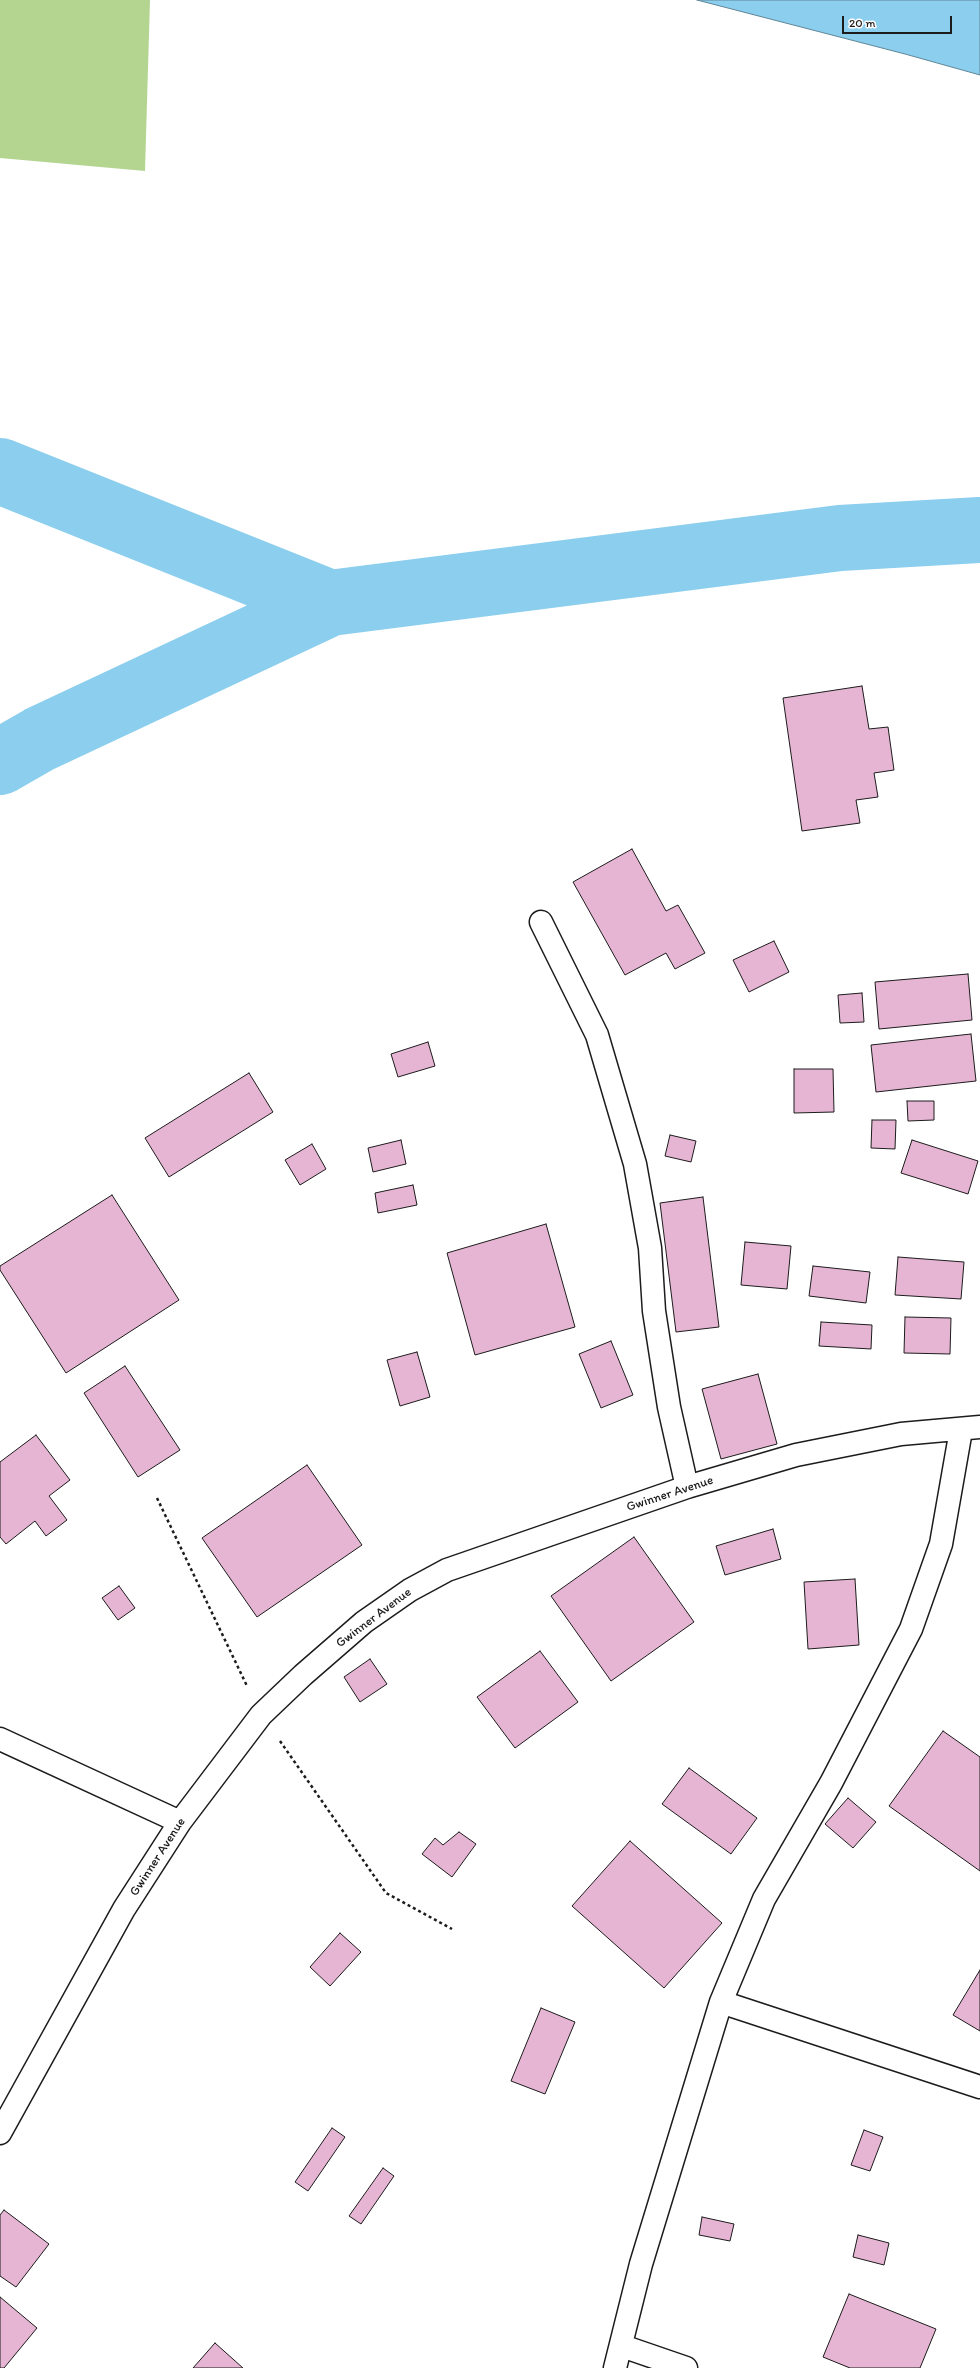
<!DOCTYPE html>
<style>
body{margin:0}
#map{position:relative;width:980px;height:2368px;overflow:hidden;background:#fff;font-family:Itim,sans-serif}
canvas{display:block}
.scale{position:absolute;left:842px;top:16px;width:110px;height:18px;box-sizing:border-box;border:2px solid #1c1c1c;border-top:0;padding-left:5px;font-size:12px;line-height:14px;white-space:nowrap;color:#1c1c1c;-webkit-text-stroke:3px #fff;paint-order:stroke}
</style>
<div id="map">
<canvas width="980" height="2368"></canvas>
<div class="scale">20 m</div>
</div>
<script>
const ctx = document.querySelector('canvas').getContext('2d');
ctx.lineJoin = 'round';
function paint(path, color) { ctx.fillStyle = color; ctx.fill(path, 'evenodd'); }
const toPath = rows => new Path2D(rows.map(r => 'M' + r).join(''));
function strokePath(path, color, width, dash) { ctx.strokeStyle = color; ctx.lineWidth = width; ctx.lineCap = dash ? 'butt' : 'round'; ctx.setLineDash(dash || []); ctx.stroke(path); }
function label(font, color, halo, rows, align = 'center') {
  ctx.font = font + ' Itim,sans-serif'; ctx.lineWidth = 4; ctx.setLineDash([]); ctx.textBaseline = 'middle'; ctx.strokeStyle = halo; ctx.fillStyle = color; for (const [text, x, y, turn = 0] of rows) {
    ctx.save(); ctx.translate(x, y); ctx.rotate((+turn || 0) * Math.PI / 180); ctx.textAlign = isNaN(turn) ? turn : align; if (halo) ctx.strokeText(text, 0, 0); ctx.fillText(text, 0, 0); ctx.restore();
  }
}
paint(toPath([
 [0,0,150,0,145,171,0,158]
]), '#b3d590');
const water = toPath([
 [697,0,980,0,980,75,905,54,697,0]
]);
paint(water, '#8bceed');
strokePath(water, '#5f8799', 1);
strokePath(toPath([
 [0,471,330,603],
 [0,762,40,739,330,603,840,538,980,530]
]), '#8bceed', 66);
const building = toPath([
 [862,686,869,729,888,727,894,770,874,773,878,797,856,800,860,823,802,831,783,698,862,686],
 [632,849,666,911,678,905,705,953,675,969,666,953,625,975,573,882,632,849],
 [774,941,789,972,749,992,733,960,774,941],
 [968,974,972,1020,879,1029,875,982,968,974],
 [862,993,864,1022,840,1023,838,995,862,993],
 [971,1034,976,1081,876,1092,871,1045,971,1034],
 [428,1042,435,1066,398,1077,391,1054,428,1042],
 [794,1069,833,1069,834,1112,794,1113,794,1069],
 [249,1073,273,1112,169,1177,145,1138,249,1073],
 [907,1101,934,1101,934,1120,908,1121,907,1101],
 [872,1120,896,1120,895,1149,871,1148,872,1120],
 [670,1135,696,1141,691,1162,665,1156,670,1135],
 [401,1140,406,1164,373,1172,368,1148,401,1140],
 [912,1140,978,1161,968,1194,901,1173,912,1140],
 [312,1144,326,1169,300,1185,285,1160,312,1144],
 [413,1185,417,1205,378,1213,375,1193,413,1185],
 [112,1195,179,1300,66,1373,0,1270,0,1266,112,1195],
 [703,1197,719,1327,676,1332,660,1203,703,1197],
 [546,1224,575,1327,475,1355,447,1253,546,1224],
 [745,1242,791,1246,787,1289,741,1285,745,1242],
 [898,1257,964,1262,961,1299,895,1295,898,1257],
 [813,1266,870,1272,866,1303,809,1296,813,1266],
 [905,1317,951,1318,950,1354,904,1353,905,1317],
 [821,1322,872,1325,871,1349,819,1346,821,1322],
 [611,1341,633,1395,601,1408,579,1354,611,1341],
 [417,1352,430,1397,400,1406,387,1360,417,1352],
 [125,1366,180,1450,138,1477,84,1393,125,1366],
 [758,1374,777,1444,721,1459,702,1389,758,1374],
 [36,1435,70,1480,49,1496,67,1520,46,1536,35,1521,6,1544,0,1537,0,1462,36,1435],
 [307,1465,362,1545,257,1617,202,1538,307,1465],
 [773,1529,781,1559,725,1575,716,1546,773,1529],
 [634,1537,694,1622,611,1681,551,1596,634,1537],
 [855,1579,859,1645,808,1649,804,1582,855,1579],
 [119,1586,135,1608,118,1620,102,1598,119,1586],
 [540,1651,578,1702,515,1748,477,1697,540,1651],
 [370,1659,387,1684,360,1702,344,1677,370,1659],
 [943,1731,980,1757,980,1871,889,1806,943,1731],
 [689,1768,757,1818,731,1854,662,1804,689,1768],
 [848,1798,876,1822,853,1848,825,1824,848,1798],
 [459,1832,476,1844,452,1877,422,1854,435,1838,443,1845,459,1832],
 [630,1841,722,1923,664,1988,572,1906,630,1841],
 [340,1933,361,1952,330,1986,310,1967,340,1933],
 [980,1970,980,2031,953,2015,980,1970],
 [541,2008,575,2022,545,2094,511,2081,541,2008],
 [332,2128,345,2137,308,2191,295,2182,332,2128],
 [864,2130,883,2137,870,2171,851,2165,864,2130],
 [383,2168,394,2176,361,2224,349,2216,383,2168],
 [4,2210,49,2244,16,2287,0,2276,0,2215,4,2210],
 [702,2217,734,2224,730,2241,699,2235,702,2217],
 [858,2235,889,2243,884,2265,853,2257,858,2235],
 [849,2294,936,2329,920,2368,850,2368,823,2357,849,2294],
 [0,2297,37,2328,4,2368,0,2368,0,2297],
 [215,2343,243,2368,193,2368,215,2343]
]);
paint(building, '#e7b5d4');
strokePath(building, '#1c1c1c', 1);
const minor = toPath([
 [541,922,597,1035,635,1164,650,1248,654,1311,669,1407,687,1487],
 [0,1739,180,1822],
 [721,2002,980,2087],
 [0,2133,124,1909,180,1822,261,1715,303,1675,364,1622,410,1590,447,1570,687,1487,796,1455,901,1434,980,1427],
 [622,2346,686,2368],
 [615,2368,641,2264,721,2002,764,1899,831,1783,911,1629,941,1544,961,1430]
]);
strokePath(minor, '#1c1c1c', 25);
strokePath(toPath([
 [157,1498,247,1686],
 [280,1741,386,1893,452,1929]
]), '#1c1c1c', 2.5, [3, 3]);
strokePath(minor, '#fff', 22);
label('13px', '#1c1c1c', '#fff', [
 ["Gwinner Avenue",670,1494,-18],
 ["Gwinner Avenue",374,1618,-37],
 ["Gwinner Avenue",158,1857,-57]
]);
</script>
